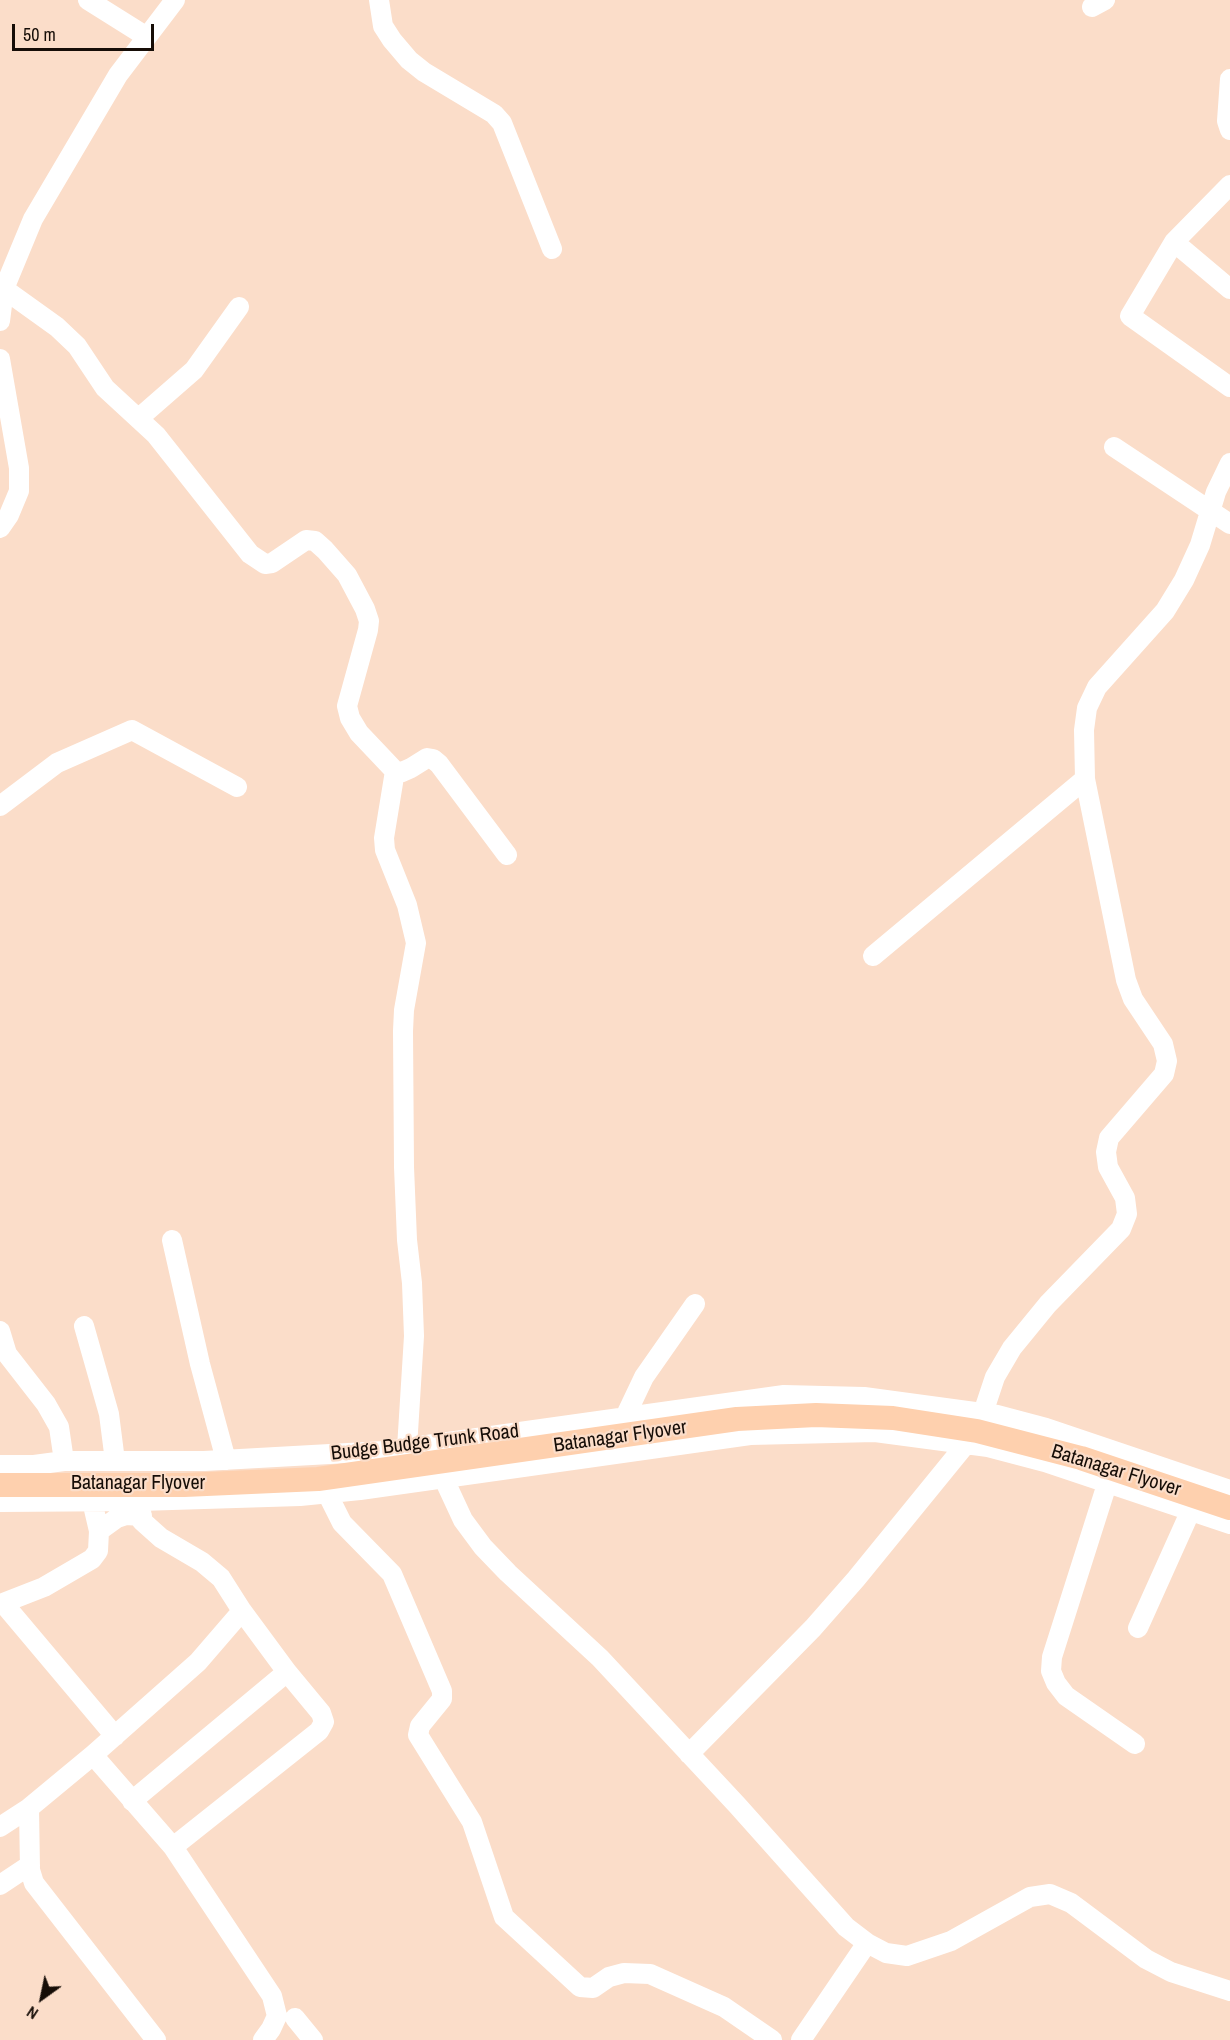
<!DOCTYPE html>
<style>
body{margin:0}
#map{position:relative;width:1230px;height:2040px;overflow:hidden;background:#fbddc9;font-family:"Archivo Narrow",sans-serif}
canvas{display:block}
.north{position:absolute;left:12px;top:1968px;width:60px;height:60px;-webkit-text-stroke:4px #fbddc9;paint-order:stroke;rotate:213deg;font-size:16px;font-weight:700;line-height:24px;text-align:center;color:#160d07}
.north::after{content:'';display:block;margin:auto;width:21px;height:27px;background:#160d07;clip-path:polygon(50% 0,100% 100%,50% 72%,0 100%)}
.scale{position:absolute;left:12px;top:24px;width:142px;height:27px;box-sizing:border-box;border:3px solid #160d07;border-top:0;padding-left:8px;font-size:18px;line-height:21px;white-space:nowrap;color:#160d07;-webkit-text-stroke:4px #fbddc9;paint-order:stroke}
</style>
<div id="map">
<canvas width="1230" height="2040"></canvas>
<div class="north">N</div>
<div class="scale">50 m</div>
</div>
<script>
const ctx = document.querySelector('canvas').getContext('2d');
ctx.lineJoin = 'round';
const toPath = rows => new Path2D(rows.map(r => 'M' + r).join(''));
function strokePath(path, color, width, dash) { ctx.strokeStyle = color; ctx.lineWidth = width; ctx.lineCap = dash ? 'butt' : 'round'; ctx.setLineDash(dash || []); ctx.stroke(path); }
function label(font, color, halo, rows, align = 'center') {
  ctx.font = font + ' "Archivo Narrow",sans-serif'; ctx.lineWidth = 4.5; ctx.setLineDash([]); ctx.textBaseline = 'middle'; ctx.strokeStyle = halo; ctx.fillStyle = color; for (const [text, x, y, turn = 0] of rows) {
    ctx.save(); ctx.translate(x, y); ctx.rotate((+turn || 0) * Math.PI / 180); ctx.textAlign = isNaN(turn) ? turn : align; if (halo) ctx.strokeText(text, 0, 0); ctx.fillText(text, 0, 0); ctx.restore();
  }
}
strokePath(toPath([
 [88,0,147,37],
 [379,0,383,26,392,40,409,60,424,72,494,114,502,123,552,249],
 [1092,7,1105,0],
 [1230,79,1227,121,1230,130],
 [1230,185,1174,242,1130,316,1230,387],
 [1174,242,1230,289],
 [4,289,57,327,77,346,105,388,156,435,250,554,265,564,272,563,306,540,315,541,325,550,347,575,365,609,369,621,368,630,347,706,350,718,359,733,395,771,402,772,411,768,427,758,433,759,439,764,507,855],
 [0,321,4,289,33,219,118,75,175,0],
 [0,359,19,468,19,491,9,515,0,528],
 [139,418,194,370,239,307],
 [1114,447,1230,524],
 [395,771,384,838,385,850,407,905,416,943,404,1010,403,1031,404,1167,407,1240,412,1283,414,1336,407,1448],
 [0,806,57,763,132,730,237,787],
 [873,956,1085,779],
 [172,1240,200,1364,226,1460],
 [84,1326,109,1414,115,1461],
 [0,1331,7,1354,46,1404,59,1427,64,1461],
 [625,1417,644,1377,695,1304],
 [0,1465,34,1465,64,1461,204,1461,384,1451,784,1395,864,1397,997,1415,1046,1428,1230,1490],
 [443,1477,463,1520,483,1547,508,1573,600,1658,737,1805,846,1927,867,1943,886,1953,907,1956,951,1941,1030,1897,1050,1894,1071,1903,1146,1959,1171,1972,1230,1991],
 [1107,1484,1052,1657,1051,1671,1056,1683,1066,1696,1135,1744],
 [139,1489,142,1521,161,1538,202,1562,221,1578,242,1611,287,1672,321,1713,324,1722,319,1731,173,1847],
 [327,1493,342,1523,392,1574,442,1691,442,1699,420,1726,418,1735,472,1822,504,1917,580,1987,593,1988,609,1977,624,1973,650,1974,724,2007,772,2040],
 [92,1501,99,1531,98,1551,92,1559,44,1587,3,1603,115,1736],
 [0,1502,140,1501,300,1496,360,1490,750,1435,875,1432,988,1447,1045,1462,1230,1524],
 [99,1531,117,1518,126,1515,142,1516],
 [242,1611,198,1662,93,1755,173,1847,272,1996,277,2016,271,2029,263,2040],
 [1138,1628,1191,1510],
 [689,1754,813,1628,856,1579,966,1444,983,1413,995,1377,1012,1348,1048,1304,1121,1229,1127,1214,1125,1198,1108,1167,1106,1152,1109,1138,1164,1074,1167,1061,1163,1044,1133,999,1126,980,1085,779,1084,730,1087,708,1097,687,1165,611,1184,580,1200,545,1216,492,1230,463],
 [93,1755,29,1808,30,1870,34,1883,156,2040],
 [132,1801,287,1672],
 [0,1827,29,1808],
 [0,1885,30,1865],
 [295,2018,313,2040],
 [801,2040,867,1943]
]), '#fff', 20);
strokePath(toPath([
 [0,1485,184,1485,318,1479,737,1419,816,1415,893,1418,977,1431,1081,1458,1230,1508]
]), '#fed0ae', 24);
label('20px', '#160d07', '#fbddc9', [
 ["Batanagar Flyover",620,1437,-8],
 ["Budge Budge Trunk Road",425,1443,-7],
 ["Batanagar Flyover",1116,1471,17],
 ["Batanagar Flyover",138,1484]
]);
</script>
